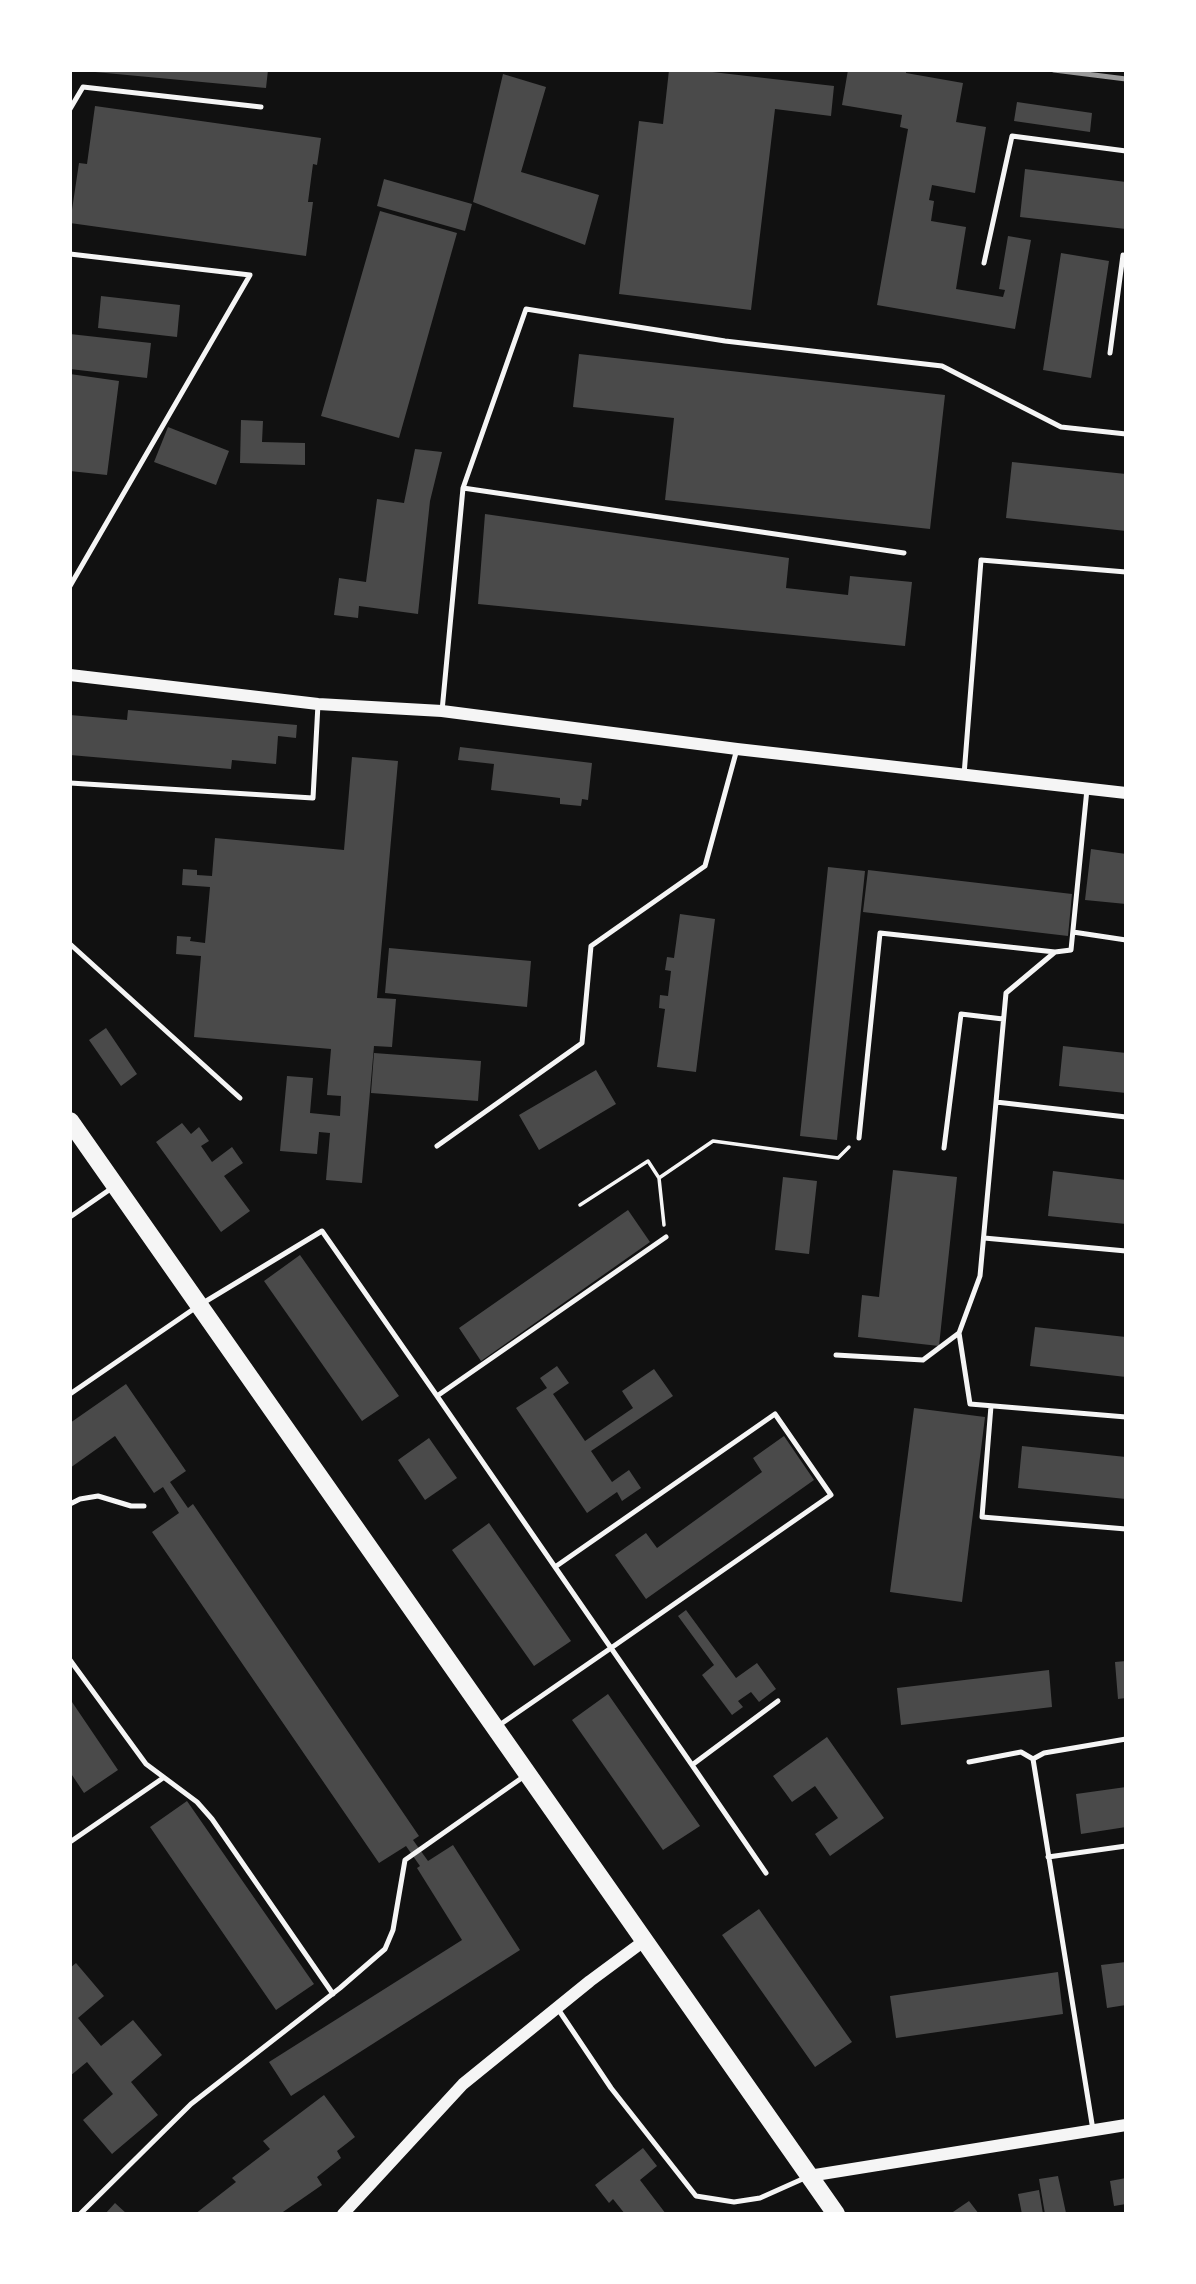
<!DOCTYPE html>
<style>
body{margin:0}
#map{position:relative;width:1196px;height:2284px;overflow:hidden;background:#111;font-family:"Work Sans",sans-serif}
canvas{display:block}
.frame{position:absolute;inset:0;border:72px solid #fff;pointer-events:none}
</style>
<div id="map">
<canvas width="1196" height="2284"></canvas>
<div class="frame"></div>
</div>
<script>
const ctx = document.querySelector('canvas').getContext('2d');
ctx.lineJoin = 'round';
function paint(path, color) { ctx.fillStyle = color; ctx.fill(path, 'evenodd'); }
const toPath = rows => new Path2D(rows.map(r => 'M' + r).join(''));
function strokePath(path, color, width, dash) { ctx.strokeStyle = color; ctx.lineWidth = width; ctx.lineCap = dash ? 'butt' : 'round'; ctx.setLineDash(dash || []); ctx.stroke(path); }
paint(toPath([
 [95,70,268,70,266,88,95,72],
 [669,70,695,70,834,86,831,116,775,109,751,310,619,294,639,121,663,124],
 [848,70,906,70,906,73,963,83,956,122,986,127,975,193,932,185,929,200,934,201,931,221,966,227,956,289,1003,297,1005,290,999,289,1008,236,1031,240,1015,329,877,305,908,129,900,127,902,115,842,105],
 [503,74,546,87,521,172,599,195,585,245,473,202],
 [1017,102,1092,113,1090,132,1014,121],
 [95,106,321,138,317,165,313,164,308,202,313,202,306,256,70,223,79,163,87,164],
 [1025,169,1126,182,1126,229,1020,217],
 [384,179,472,204,465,231,377,206],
 [380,211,457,233,399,438,321,416],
 [1061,253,1109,261,1091,378,1043,370],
 [101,296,180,305,177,337,98,328],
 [70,334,151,343,147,378,70,369],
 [579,354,945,395,930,529,665,500,674,418,573,407],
 [70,374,119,381,107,475,70,471],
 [241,420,263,421,262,442,305,443,305,465,240,463],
 [168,427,229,451,216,485,154,462],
 [415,449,442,452,430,501,418,614,359,606,358,618,334,615,339,578,366,582,377,499,404,503],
 [1012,462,1126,474,1126,531,1006,518],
 [485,514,789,558,786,588,848,595,850,576,912,582,905,646,478,604],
 [128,710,297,725,296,738,278,736,276,764,232,760,231,769,70,755,70,715,127,720],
 [460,747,592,763,588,800,582,799,581,806,560,804,560,798,491,790,494,764,458,760],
 [352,757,398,761,377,998,396,999,392,1047,374,1046,362,1183,326,1180,330,1133,319,1132,317,1154,280,1151,287,1076,313,1078,310,1113,340,1116,341,1096,327,1095,331,1049,194,1037,201,956,176,954,177,936,191,937,190,941,205,943,210,887,182,885,183,869,197,870,197,875,212,876,215,838,344,850],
 [1091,849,1126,854,1126,904,1085,900],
 [828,867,865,871,837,1140,800,1136],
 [868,870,1072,894,1068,936,863,912],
 [680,914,715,919,696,1072,657,1067,665,1009,659,1008,660,995,668,996,671,971,665,970,667,957,674,958],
 [389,948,531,961,527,1007,385,993],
 [106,1028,137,1074,121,1086,89,1040],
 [1063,1046,1126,1053,1126,1093,1059,1086],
 [374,1053,481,1061,478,1101,371,1093],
 [596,1070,616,1104,539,1150,519,1115],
 [182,1123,191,1134,199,1127,209,1141,201,1146,212,1162,232,1147,243,1163,224,1176,250,1211,221,1232,156,1142],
 [893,1170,957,1177,939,1346,858,1337,862,1295,879,1297],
 [1053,1171,1126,1180,1126,1224,1048,1216],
 [783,1177,817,1181,809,1254,775,1250],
 [628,1210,650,1242,481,1361,459,1328],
 [300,1255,399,1396,362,1421,264,1281],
 [1035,1327,1126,1337,1126,1377,1030,1366],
 [557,1366,569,1383,553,1394,585,1441,633,1408,622,1391,654,1369,673,1396,591,1451,612,1482,629,1470,641,1488,622,1501,617,1492,587,1513,516,1408,547,1388,540,1378],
 [126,1384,186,1471,170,1482,188,1508,193,1504,419,1836,413,1840,428,1861,453,1845,520,1950,291,2096,269,2062,462,1940,417,1868,420,1866,406,1846,379,1863,152,1532,179,1513,163,1487,154,1493,115,1436,70,1468,70,1423],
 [914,1408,985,1417,962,1602,890,1592],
 [784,1436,814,1480,646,1599,615,1555,646,1533,657,1548,762,1472,753,1458],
 [429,1438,457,1478,425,1500,398,1460],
 [1022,1446,1126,1457,1126,1499,1018,1488],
 [489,1523,571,1641,534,1666,452,1550],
 [686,1610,736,1678,757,1663,776,1689,759,1702,751,1692,738,1701,743,1707,732,1715,702,1675,714,1665,678,1616],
 [1126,1661,1126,1698,1118,1699,1115,1662],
 [1049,1670,1052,1707,901,1725,897,1688],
 [608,1694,700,1826,663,1850,572,1720],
 [70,1699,118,1770,84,1793,70,1772],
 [827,1737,884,1818,830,1856,815,1834,838,1818,815,1786,792,1802,773,1776],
 [1126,1787,1126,1827,1081,1834,1076,1794],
 [187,1801,314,1984,276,2010,150,1827],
 [759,1909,852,2042,815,2067,722,1935],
 [1126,1962,1126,2005,1107,2008,1101,1965],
 [76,1963,104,1996,78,2018,101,2046,133,2020,162,2055,131,2082,158,2115,112,2154,83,2120,113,2094,87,2062,70,2076,70,1968],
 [1058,1972,1063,2014,896,2038,890,1996],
 [324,2095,355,2137,337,2151,341,2158,317,2177,322,2185,280,2214,195,2214,236,2182,232,2178,270,2149,263,2141],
 [643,2148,657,2166,640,2180,666,2214,625,2214,613,2199,609,2203,595,2185],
 [1058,2176,1066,2213,1045,2214,1039,2179],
 [1126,2178,1126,2204,1114,2206,1110,2181],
 [1039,2190,1043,2214,1022,2214,1018,2194],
 [969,2201,979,2214,950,2214],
 [115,2203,127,2214,105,2214]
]), '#4a4a4a');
strokePath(toPath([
 [580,1205,648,1161,659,1178],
 [664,1225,659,1178,713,1141,838,1158,849,1147]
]), '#f5f5f5', 3.5);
strokePath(toPath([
 [70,109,83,87,261,107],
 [70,254,250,275,70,586],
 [984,263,1012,136,1126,151],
 [1110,353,1123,255,1126,256],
 [463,488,526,309,725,341,942,366,1061,427,1126,434],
 [442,711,463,488,904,553],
 [964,775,981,560,1126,572],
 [70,783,313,798,318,704],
 [1087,789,1071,950,1055,952,1006,993,980,1276,959,1333,970,1404,1126,1417],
 [1073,932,1126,940],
 [70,944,240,1098],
 [996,1102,1126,1117],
 [859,1138,880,933,1055,952],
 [437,1146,582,1043,591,946,705,866,737,749],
 [944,1148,961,1014,1003,1019],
 [70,1217,112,1188],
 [984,1238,1126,1251],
 [836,1355,923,1360,959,1333],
 [70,1394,198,1306,322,1231,437,1396],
 [991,1406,982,1517,1126,1529],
 [70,1504,80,1499,98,1496,131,1506,144,1506],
 [555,1567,437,1396,666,1237],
 [70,1660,146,1764,197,1802,212,1819,333,1994],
 [498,1726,611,1648,831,1495,775,1414,555,1567,611,1648,692,1765,766,1873],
 [1033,1759,1044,1753,1126,1739],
 [969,1762,1021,1752,1033,1759,1093,2130],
 [692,1765,778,1701],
 [70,1842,163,1778],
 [1048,1857,1126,1846],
 [558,2009,611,2088,696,2196,734,2202,760,2198,807,2177],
 [80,2214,191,2104,340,1988,385,1949,393,1930,405,1860,526,1775]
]), '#f5f5f5', 5);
strokePath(toPath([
 [70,675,318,704,442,711,737,749,1126,793],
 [809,2176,1126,2125],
 [343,2214,463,2084,590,1981,644,1941]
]), '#f5f5f5', 12);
strokePath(toPath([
 [70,1121,836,2214]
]), '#f5f5f5', 18);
strokePath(toPath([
 [1054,70,1126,79]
]), '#9a9a9a', 5);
</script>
